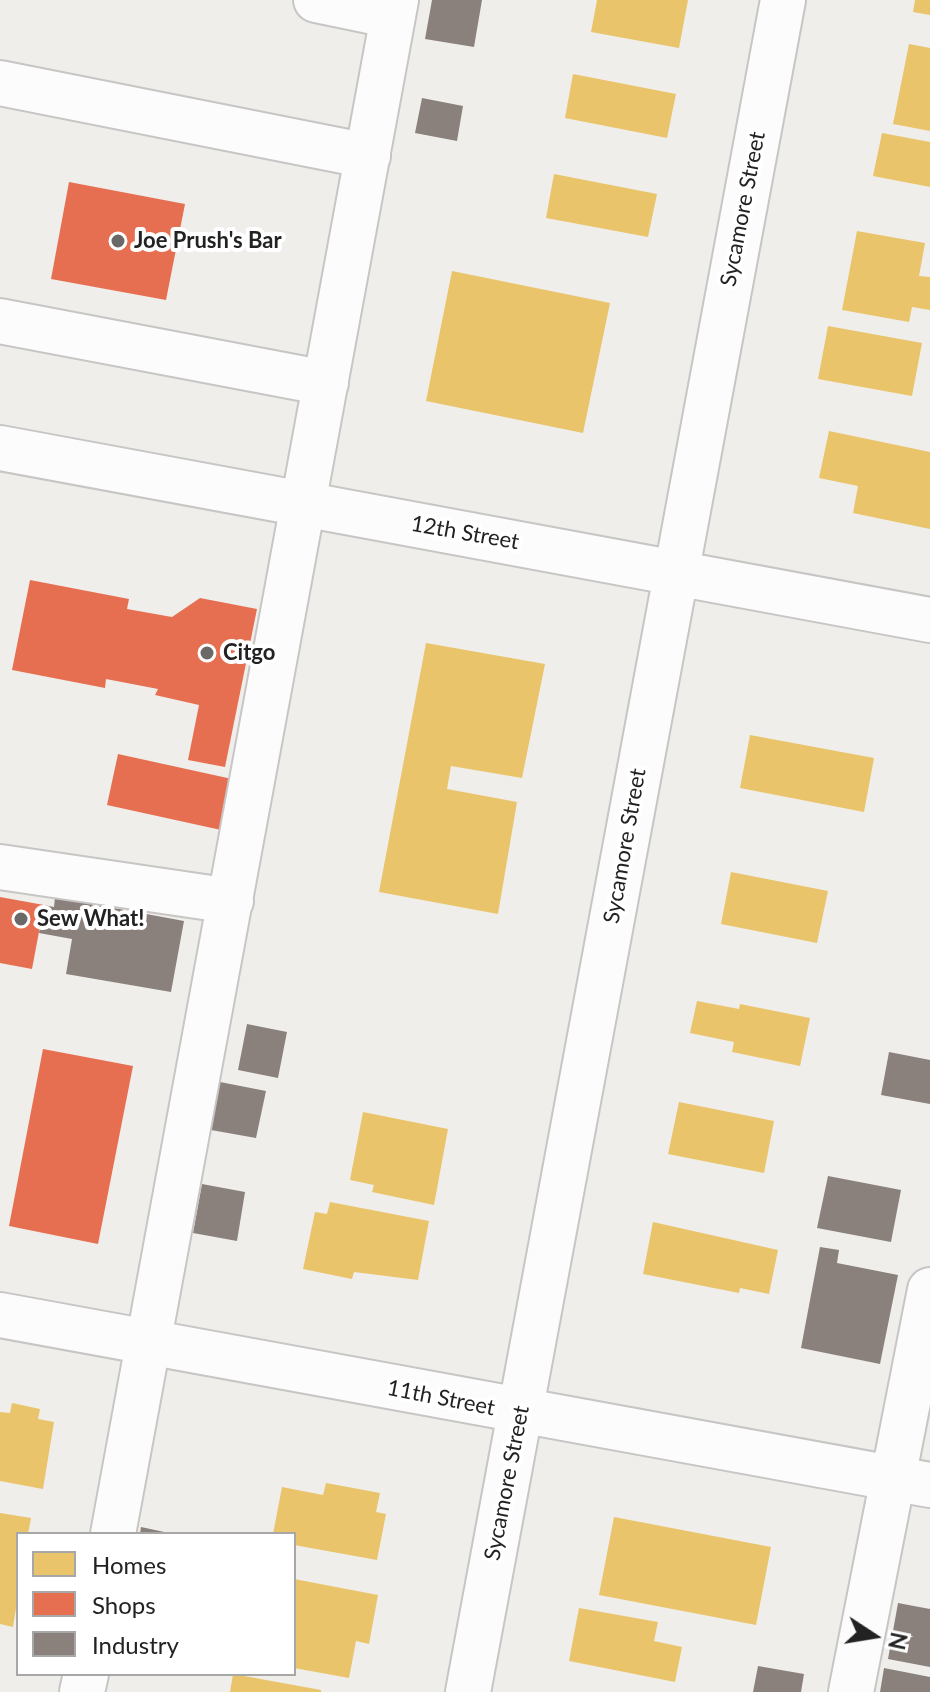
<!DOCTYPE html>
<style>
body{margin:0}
#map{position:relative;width:930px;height:1692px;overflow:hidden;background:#f0eeeb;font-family:Lato,sans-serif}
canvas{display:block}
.legend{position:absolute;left:16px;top:1532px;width:280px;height:144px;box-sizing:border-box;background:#fff;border:2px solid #a7a7a7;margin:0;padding:10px 14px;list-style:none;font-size:24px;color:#222}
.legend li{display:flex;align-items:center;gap:16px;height:40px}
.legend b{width:40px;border:2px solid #a7a7a7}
.north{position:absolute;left:834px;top:1596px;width:80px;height:80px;-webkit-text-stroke:6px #fff;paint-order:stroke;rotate:102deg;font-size:22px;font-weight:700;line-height:32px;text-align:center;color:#222}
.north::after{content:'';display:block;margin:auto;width:28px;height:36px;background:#222;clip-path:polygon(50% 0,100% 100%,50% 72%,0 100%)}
</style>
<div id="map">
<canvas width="930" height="1692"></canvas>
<ul class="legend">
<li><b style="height:22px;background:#e9c46a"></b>Homes</li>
<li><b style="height:22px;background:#e76f51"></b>Shops</li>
<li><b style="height:22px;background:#8a817c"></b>Industry</li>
</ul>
<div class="north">N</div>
</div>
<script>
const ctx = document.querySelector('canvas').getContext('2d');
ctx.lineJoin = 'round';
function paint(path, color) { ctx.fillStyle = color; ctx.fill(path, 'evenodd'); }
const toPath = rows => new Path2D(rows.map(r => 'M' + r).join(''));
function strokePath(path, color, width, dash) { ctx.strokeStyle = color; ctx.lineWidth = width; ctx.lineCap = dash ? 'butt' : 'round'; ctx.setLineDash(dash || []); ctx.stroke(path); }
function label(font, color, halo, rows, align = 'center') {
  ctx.font = font + ' Lato,sans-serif'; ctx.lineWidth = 8; ctx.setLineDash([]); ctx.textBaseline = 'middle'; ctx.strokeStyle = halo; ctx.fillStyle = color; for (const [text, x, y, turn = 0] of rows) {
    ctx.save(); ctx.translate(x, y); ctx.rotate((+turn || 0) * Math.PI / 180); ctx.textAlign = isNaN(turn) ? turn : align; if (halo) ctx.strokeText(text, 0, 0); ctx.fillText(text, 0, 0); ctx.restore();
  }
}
paint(toPath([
 [597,0,688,0,679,48,591,32],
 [915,0,930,0,930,15,913,12],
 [909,44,930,48,930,131,893,124],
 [573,74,676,94,667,138,565,118],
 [882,133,930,142,930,187,873,176],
 [554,174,657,194,648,237,546,218],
 [857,231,925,243,919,276,930,277,930,310,912,307,909,322,842,310],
 [452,271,610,303,583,433,426,401],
 [828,326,922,343,912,396,818,379],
 [829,431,930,452,930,529,853,513,858,486,819,478],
 [426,643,545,664,522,778,451,766,447,789,517,802,498,914,379,892],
 [750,735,874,758,864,812,740,788],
 [731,872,828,891,817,943,721,924],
 [697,1001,739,1009,740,1004,810,1018,800,1066,732,1052,734,1042,690,1033],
 [679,1102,774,1121,764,1173,668,1154],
 [363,1112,448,1129,434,1205,372,1192,374,1185,350,1180],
 [330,1202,429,1221,418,1280,354,1272,352,1279,303,1269,315,1212,327,1214],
 [653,1222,778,1250,769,1294,740,1288,739,1293,643,1274],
 [12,1403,40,1409,38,1419,54,1422,43,1489,0,1481,0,1412,10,1413],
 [326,1483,380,1493,376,1512,386,1514,377,1560,294,1545,294,1534,273,1534,282,1487,323,1495],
 [0,1513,31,1518,28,1534,18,1534,18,1596,13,1627,0,1624],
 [614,1517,771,1547,756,1625,599,1595],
 [294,1579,378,1595,369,1644,356,1641,349,1678,294,1668],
 [579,1608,658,1622,654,1641,682,1647,675,1682,569,1661],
 [233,1674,321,1690,321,1692,230,1692]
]), '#e9c46a');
paint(toPath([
 [69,182,185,204,166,300,51,279],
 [30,580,129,599,127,609,172,617,200,598,257,609,225,767,188,760,199,705,155,695,158,689,106,679,105,688,12,670],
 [118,754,232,779,221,830,107,805],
 [0,897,44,905,32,969,0,963],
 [43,1049,133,1066,98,1244,9,1226]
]), '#e76f51');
paint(toPath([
 [432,0,482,0,474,47,425,39],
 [422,98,463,106,457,141,415,133],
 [55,897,184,921,171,992,66,974,72,939,39,933,44,905,54,907],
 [247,1024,287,1032,278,1078,238,1070],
 [889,1052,930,1060,930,1104,881,1095],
 [220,1082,266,1091,256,1138,211,1130],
 [828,1176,901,1190,891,1242,817,1228],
 [202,1184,245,1192,237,1241,193,1233],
 [820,1247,839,1250,837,1263,898,1275,880,1364,801,1348],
 [141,1527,169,1533,169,1534,140,1534],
 [898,1603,930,1609,930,1667,888,1659],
 [758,1666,804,1674,801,1692,753,1692],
 [884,1668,930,1677,930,1692,880,1692]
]), '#8a817c');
const minor = toPath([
 [316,0,393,16],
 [0,83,368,156],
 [0,321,326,383],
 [0,448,930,620],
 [0,867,231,901],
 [0,1315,930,1485],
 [113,1534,396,0],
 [82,1692,86,1674],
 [468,1692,783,0],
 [851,1692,930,1290]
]);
strokePath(minor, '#c7c6c5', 48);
strokePath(minor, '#fdfcfc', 44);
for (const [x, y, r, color] of [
 [118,241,8,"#6a6968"],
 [207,653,8,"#6a6968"],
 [21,919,8,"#6a6968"]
]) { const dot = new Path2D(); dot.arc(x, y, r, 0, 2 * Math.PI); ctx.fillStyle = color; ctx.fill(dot); strokePath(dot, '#fff', 3); }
label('22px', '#222', '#fff', [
 ["Sycamore Street",743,209,-79],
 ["12th Street",465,533,10],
 ["Sycamore Street",625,846,-80],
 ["11th Street",441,1398,11],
 ["Sycamore Street",507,1483,-79]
]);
label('bold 22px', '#222', '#fff', [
 ["Joe Prush's Bar",134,241],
 ["Citgo",223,653],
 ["Sew What!",37,919]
], 'left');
</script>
